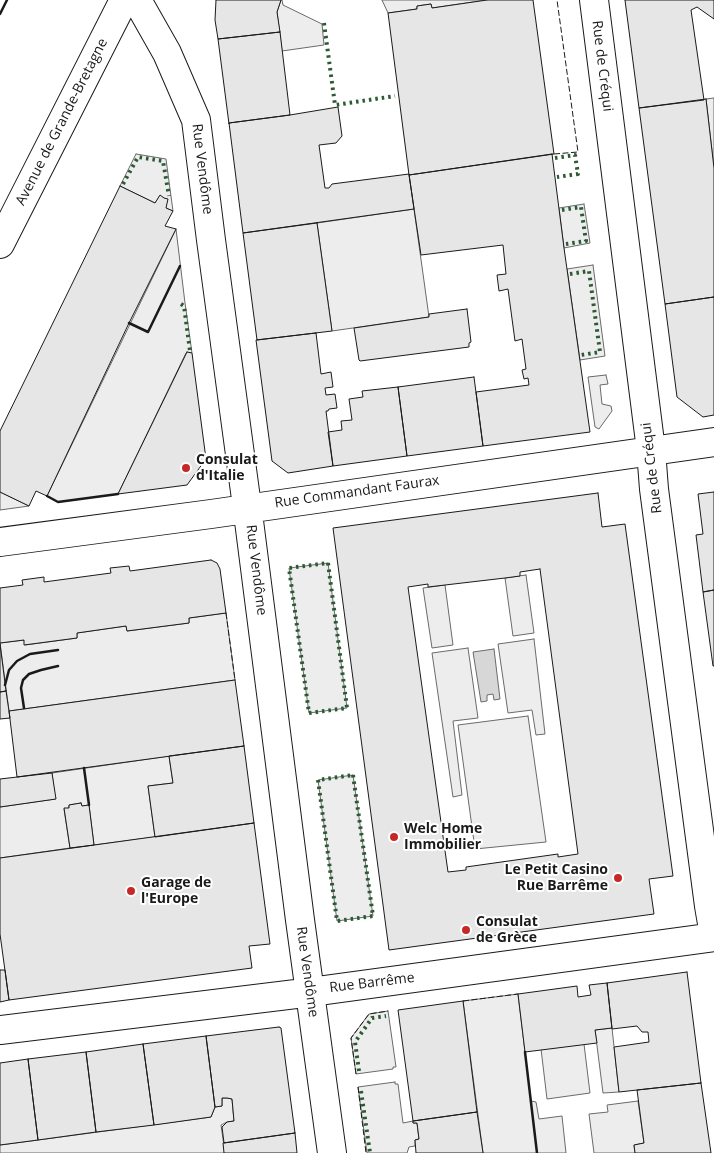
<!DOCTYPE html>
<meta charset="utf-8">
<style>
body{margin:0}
canvas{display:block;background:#fff}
</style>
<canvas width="714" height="1153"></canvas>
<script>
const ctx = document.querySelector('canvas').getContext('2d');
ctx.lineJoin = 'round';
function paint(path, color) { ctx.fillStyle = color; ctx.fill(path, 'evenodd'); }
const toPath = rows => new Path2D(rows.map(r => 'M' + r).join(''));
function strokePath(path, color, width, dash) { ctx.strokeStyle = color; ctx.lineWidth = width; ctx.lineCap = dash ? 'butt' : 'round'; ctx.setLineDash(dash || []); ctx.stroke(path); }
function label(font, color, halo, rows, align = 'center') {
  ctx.font = font + ' "Open Sans",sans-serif'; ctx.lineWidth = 4; ctx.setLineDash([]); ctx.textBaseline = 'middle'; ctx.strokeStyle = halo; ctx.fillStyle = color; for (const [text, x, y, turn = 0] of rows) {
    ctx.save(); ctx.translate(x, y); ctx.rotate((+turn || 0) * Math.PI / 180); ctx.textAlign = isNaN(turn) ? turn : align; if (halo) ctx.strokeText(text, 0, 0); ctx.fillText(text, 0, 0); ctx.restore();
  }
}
const built = toPath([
 [281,0,282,0,283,5,322,24,324,45,282,51,277,12,281,0],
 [382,0,487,0,432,8,431,4,417,6,417,9,388,13,382,0],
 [714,98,714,168,706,99,714,98],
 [136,154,166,159,173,211,166,208,164,198,160,196,155,203,120,186,136,154],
 [584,204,590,243,564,248,559,208,584,204],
 [414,209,429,317,332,331,317,223,414,209],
 [176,229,185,303,192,353,186,353,118,494,58,502,47,496,176,229],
 [593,265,605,356,580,360,567,269,593,265],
 [606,375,608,384,600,385,602,404,611,406,612,411,599,429,595,427,588,377,606,375],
 [0,492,29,506,0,510,0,492],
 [328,563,347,708,309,713,289,568,328,563],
 [526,575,534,633,513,636,505,578,526,575],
 [445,585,453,645,432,648,423,588,445,585],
 [226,613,235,680,9,711,0,643,24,640,25,645,77,638,77,633,126,626,127,631,189,623,189,618,226,613],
 [534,639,545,734,536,735,532,710,508,713,498,644,534,639],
 [468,648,478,718,453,721,462,795,453,797,432,653,468,648],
 [528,716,546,842,475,849,458,725,528,716],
 [169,756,173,783,148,786,155,837,94,845,89,805,82,806,81,803,69,805,69,808,64,809,70,848,0,858,0,807,55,799,52,773,169,756],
 [353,775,373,916,337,921,318,780,353,775],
 [518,994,531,1101,536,1102,539,1119,562,1116,566,1153,483,1153,463,1001,518,994],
 [388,1011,396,1067,393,1067,393,1069,356,1074,351,1038,369,1014,388,1011],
 [612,1028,619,1092,603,1093,595,1030,612,1028],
 [584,1044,590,1093,547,1099,541,1049,584,1044],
 [395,1082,395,1084,398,1084,403,1123,413,1121,413,1123,417,1123,419,1139,415,1140,415,1146,409,1147,407,1153,367,1153,358,1087,395,1082],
 [222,1098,227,1098,232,1099,234,1121,227,1122,221,1125,225,1153,0,1153,0,1145,211,1117,215,1107,222,1106,222,1098],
 [638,1101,644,1143,634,1145,635,1153,594,1153,589,1114,608,1112,607,1105,638,1101]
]);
paint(built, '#ededed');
strokePath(built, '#6a6a6a', 1);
const water = toPath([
 [494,649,500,699,494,700,493,694,487,695,487,701,481,702,473,652,494,649]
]);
paint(water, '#d7d7d7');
strokePath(water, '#6a6a6a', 1);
const building = toPath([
 [216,0,281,0,277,12,280,32,218,39,215,20,216,0],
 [487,0,533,0,554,154,409,175,388,13,417,9,417,6,431,4,432,8,487,0],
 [625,0,714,0,714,19,697,7,691,10,704,100,639,108,625,0],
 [280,32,290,115,229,123,229,124,218,39,280,32],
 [706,99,714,168,714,297,665,304,639,108,706,99],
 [338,107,342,136,336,143,319,145,325,188,329,188,332,184,409,174,414,209,243,233,229,123,290,115,338,107],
 [552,154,564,248,590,432,483,446,476,392,529,385,528,378,524,379,522,370,526,369,522,339,515,341,508,289,499,291,497,275,506,274,503,245,421,255,409,175,552,154],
 [120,186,155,203,160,195,164,198,168,199,166,208,173,211,165,226,176,229,129,323,47,496,36,491,29,506,0,492,0,431,120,186],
 [317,223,332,331,257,340,243,233,317,223],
 [714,297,714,415,703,417,677,397,665,304,714,297],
 [467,309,471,342,469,343,469,347,360,361,359,360,354,328,429,317,429,314,467,309],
 [316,333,321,374,331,372,333,387,325,388,326,395,335,394,337,408,329,409,328,411,326,411,333,466,288,473,272,461,256,340,316,333],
 [187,352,192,353,206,459,187,485,118,494,187,352],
 [474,377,483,446,407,456,398,387,474,377],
 [398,387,407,456,333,466,328,432,342,430,341,421,352,420,349,399,363,397,362,391,398,387],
 [714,492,714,590,703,592,696,535,703,534,698,494,714,492],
 [598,493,602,527,625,524,673,876,649,879,654,914,389,950,333,528,598,493],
 [540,569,578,854,558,857,558,854,466,867,466,870,448,872,408,587,428,584,428,587,505,578,520,576,520,572,540,569],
 [211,560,217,563,220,569,226,613,189,618,189,623,127,631,126,626,77,633,77,638,24,645,24,640,0,643,0,588,23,585,22,580,44,577,44,582,111,573,110,568,129,566,130,571,211,560],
 [714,590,714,666,713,666,703,592,714,590],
 [0,644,6,691,0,692,0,644],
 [235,680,244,746,17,777,9,711,235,680],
 [6,691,10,718,0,719,0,692,6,691],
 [244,746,254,823,155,837,148,786,173,783,169,756,244,746],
 [52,773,56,799,0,807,0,779,52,773],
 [81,803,82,806,89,805,94,845,70,848,64,808,69,808,69,805,81,803],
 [254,823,270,944,249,946,252,968,9,1000,0,934,0,858,254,823],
 [0,970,5,970,9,1000,0,1002,0,970],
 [687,972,701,1083,619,1092,614,1047,649,1042,648,1032,642,1032,637,1026,612,1029,607,983,687,972],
 [607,983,612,1028,595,1030,597,1043,525,1052,518,994,577,986,578,997,591,995,589,985,607,983],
 [463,1001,477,1112,413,1121,398,1010,463,1001],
 [279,1027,281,1028,295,1133,224,1143,222,1127,227,1122,234,1121,232,1099,227,1098,222,1098,222,1106,215,1107,206,1036,279,1027],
 [206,1036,215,1107,211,1117,154,1125,143,1044,206,1036],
 [143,1044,154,1125,96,1132,86,1052,143,1044],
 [86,1052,96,1132,38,1140,28,1059,86,1052],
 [28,1059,38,1140,0,1145,0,1063,28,1059],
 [701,1083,711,1153,635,1153,634,1145,644,1143,637,1090,701,1083],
 [477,1112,483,1153,416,1153,415,1140,419,1139,417,1123,413,1123,413,1121,477,1112],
 [295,1133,297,1153,224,1153,223,1143,295,1133]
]);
paint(building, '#e6e6e6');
strokePath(building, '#1a1a1a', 1);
const street = toPath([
 [137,0,167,53,196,120,211,240,249,521,300,920,332,1153],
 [594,0,651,450,654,489,709,906,714,935],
 [0,542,211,514,714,442],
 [0,1030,296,994,714,937]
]);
const primary = toPath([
 [0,244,124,0]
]);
strokePath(street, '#1a1a1a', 30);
strokePath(primary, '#1a1a1a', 30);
strokePath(street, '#fff', 28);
strokePath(primary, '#fff', 28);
strokePath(toPath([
 [324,23,335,105,395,96],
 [555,158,575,155,578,174,557,177],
 [123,184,138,157,163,161,169,196],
 [562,210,581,207,586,241,566,244],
 [570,274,589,271,600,352,581,355],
 [181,304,184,306,190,351],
 [328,563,347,708,309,713,289,568,328,563],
 [353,775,373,916,337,921,318,780,353,775],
 [359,1071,355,1042,372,1018,386,1016],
 [361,1091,370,1153]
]), '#2b5a34', 4, [2.5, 4]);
strokePath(toPath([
 [554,154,578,152,557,0],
 [226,613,235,680],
 [463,1001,518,994],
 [356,1074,351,1038,369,1014,388,1011],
 [358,1087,366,1153]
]), '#1a1a1a', 1, [6, 2.5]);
strokePath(toPath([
 [0,14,7,0],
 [129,323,148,332,180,266],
 [47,496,58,502,118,494],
 [5,685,9,670,17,661,30,654,58,650],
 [24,708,21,688,23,680,29,674,41,670,58,666],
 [84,768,89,805],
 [525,1052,537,1153]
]), '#1a1a1a', 2.5);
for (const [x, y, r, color] of [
 [186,468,5,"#c62828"],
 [394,837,5,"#c62828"],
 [618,878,5,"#c62828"],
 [131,891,5,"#c62828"],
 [466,930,5,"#c62828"]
]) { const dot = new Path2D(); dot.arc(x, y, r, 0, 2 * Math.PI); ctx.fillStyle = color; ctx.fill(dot); strokePath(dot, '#fff', 2); }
label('14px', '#1a1a1a', '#fff', [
 ["Rue de Créqui",602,66,83],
 ["Avenue de Grande-Bretagne",62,122,-63],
 ["Rue Vendôme",202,169,83],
 ["Rue de Créqui",652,468,-97],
 ["Rue Commandant Faurax",357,492,-8],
 ["Rue Vendôme",256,570,83],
 ["Rue Vendôme",307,972,82],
 ["Rue Barrême",372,983,-7]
]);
label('bold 14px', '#1a1a1a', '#fff', [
 ["Consulat",196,460],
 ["d'Italie",196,476],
 ["Welc Home",404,829],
 ["Immobilier",404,845],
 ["Le Petit Casino",608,870,"right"],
 ["Rue Barrême",608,886,"right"],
 ["Garage de",141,883],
 ["l'Europe",141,899],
 ["Consulat",476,922],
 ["de Grèce",476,938]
], 'left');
</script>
